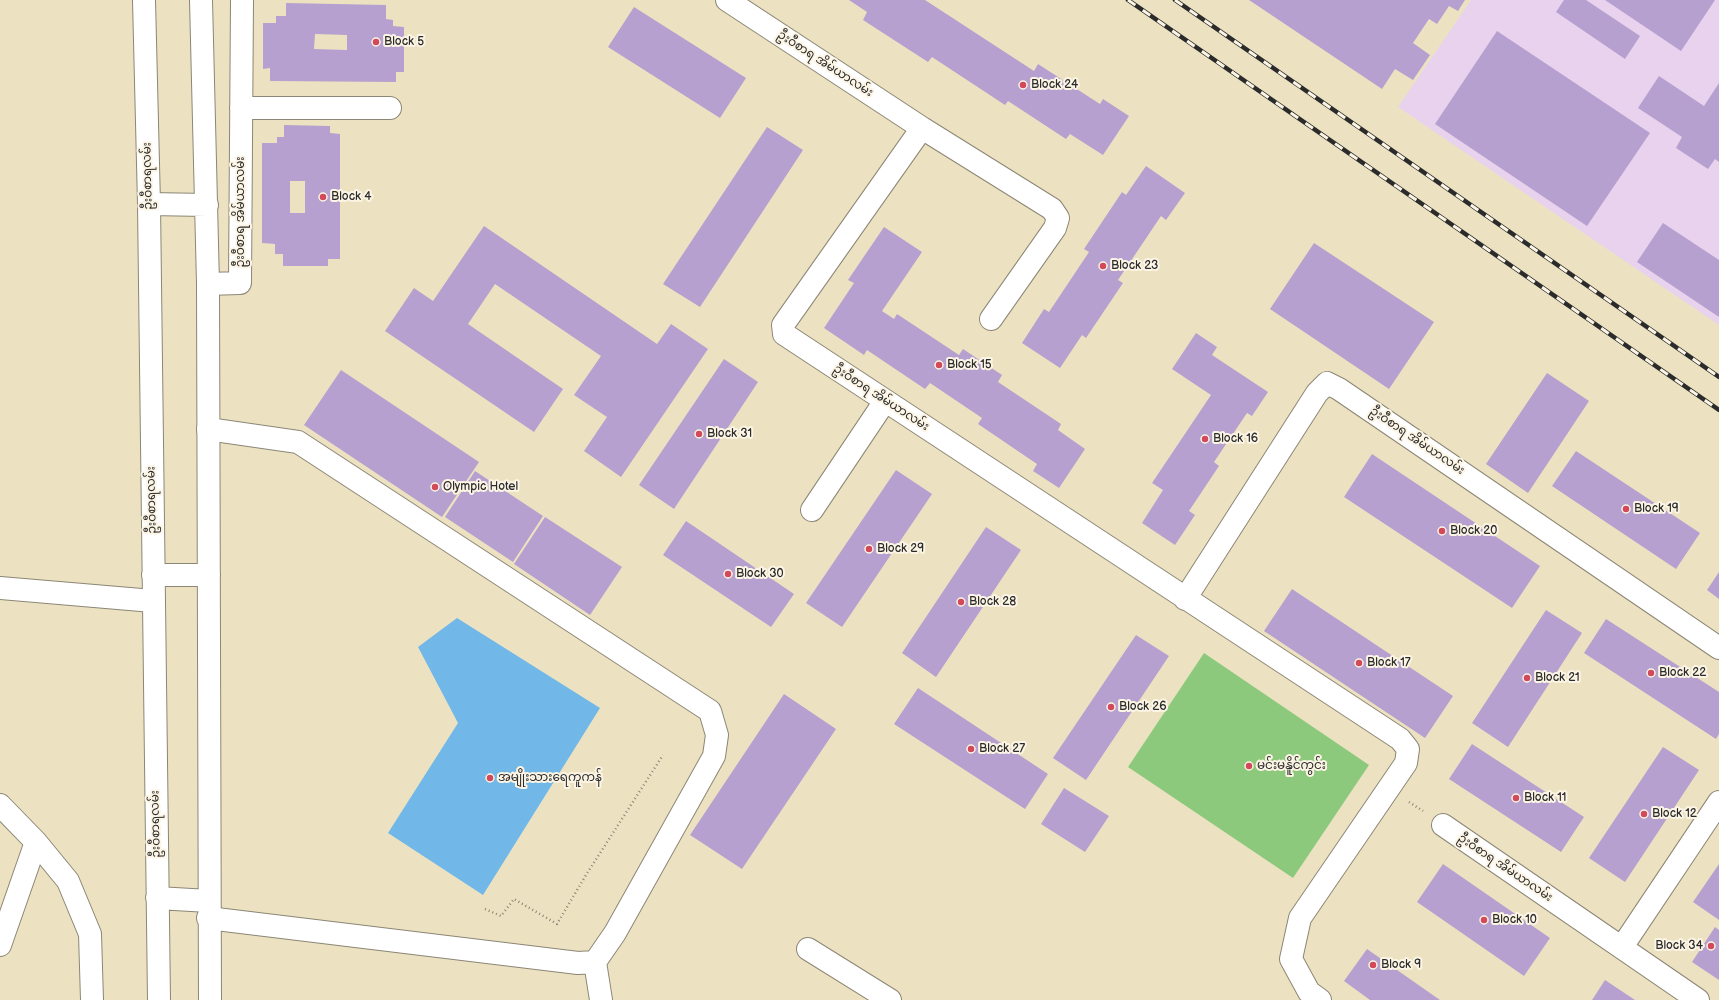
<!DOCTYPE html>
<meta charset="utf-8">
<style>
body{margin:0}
canvas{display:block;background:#ece2c1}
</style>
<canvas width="1719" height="1000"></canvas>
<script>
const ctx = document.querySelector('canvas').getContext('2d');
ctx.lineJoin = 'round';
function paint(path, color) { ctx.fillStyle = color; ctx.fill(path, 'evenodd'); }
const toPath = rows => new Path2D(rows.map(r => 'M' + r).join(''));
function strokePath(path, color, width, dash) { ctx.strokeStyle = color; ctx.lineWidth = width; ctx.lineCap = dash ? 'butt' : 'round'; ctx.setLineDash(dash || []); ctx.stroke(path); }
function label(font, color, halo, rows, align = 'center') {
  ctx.font = font + ' "Balsamiq Sans","Noto Sans Myanmar",sans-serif'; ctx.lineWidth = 4; ctx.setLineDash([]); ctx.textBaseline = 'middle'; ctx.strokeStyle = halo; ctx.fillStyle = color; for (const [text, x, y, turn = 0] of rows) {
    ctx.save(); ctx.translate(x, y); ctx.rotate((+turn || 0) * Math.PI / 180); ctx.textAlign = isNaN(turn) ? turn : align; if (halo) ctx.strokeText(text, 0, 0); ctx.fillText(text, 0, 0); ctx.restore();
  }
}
paint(toPath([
 [1471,0,1719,0,1719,325,1398,107]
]), '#e9d2ed');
paint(toPath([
 [1204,653,1369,765,1293,878,1128,767]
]), '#8dc97d');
paint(toPath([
 [457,618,600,708,483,895,388,833,458,723,418,647]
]), '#71b8e8');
paint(toPath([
 [849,0,925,0,1034,71,1038,64,1100,104,1103,99,1129,116,1103,155,1070,134,1066,139,1008,101,1005,105,932,57,928,62,863,20,867,12],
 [1249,0,1465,0,1458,11,1449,6,1437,24,1429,19,1413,43,1430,55,1413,80,1395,69,1382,89],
 [1564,0,1586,0,1640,36,1625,59,1556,12],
 [1605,0,1715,0,1681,51],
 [286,3,386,5,386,19,393,20,393,26,404,27,404,72,396,72,396,82,270,81,270,68,263,69,263,23,276,23,276,16,286,16],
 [315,34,347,35,347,50,314,49],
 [634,7,746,78,720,118,608,47],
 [1497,31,1650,133,1587,226,1435,124],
 [1659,76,1704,106,1719,83,1719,162,1715,159,1708,169,1676,148,1682,137,1638,108],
 [284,125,330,126,330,133,340,134,340,259,328,259,328,266,283,266,283,254,275,254,275,244,262,243,262,143,277,143,277,137,284,137],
 [290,181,305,181,305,213,290,213],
 [767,127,803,150,700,307,663,284],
 [1146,166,1185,193,1166,220,1161,216,1118,280,1123,283,1086,338,1082,335,1060,368,1022,343,1044,309,1049,312,1089,252,1084,249,1122,192,1126,195],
 [1663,223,1719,260,1719,317,1637,262],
 [484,226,657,344,671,324,708,349,621,477,584,451,607,417,574,395,601,356,495,284,468,324,563,389,534,432,385,331,414,288,433,301],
 [884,227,922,252,882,311,894,319,897,314,959,355,963,349,1002,375,998,382,1061,424,1058,430,1085,449,1059,488,1033,471,1037,464,978,424,982,418,930,383,925,389,867,350,864,355,824,328,854,283,848,280],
 [1314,243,1434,322,1389,389,1270,309],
 [1196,333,1217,347,1212,355,1268,392,1252,416,1247,413,1214,462,1219,466,1189,511,1195,515,1175,545,1142,523,1163,490,1152,483,1211,395,1172,369],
 [724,359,758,382,674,509,639,485],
 [341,370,479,462,442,517,304,425],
 [1547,373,1589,401,1528,493,1486,464],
 [1576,451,1700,533,1676,569,1552,486],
 [1372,454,1540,566,1512,608,1344,497],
 [896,470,932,494,842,627,806,603],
 [475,471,543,516,513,562,445,517],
 [545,517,622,567,590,615,514,564],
 [686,521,794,594,771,627,663,555],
 [986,527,1021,550,936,677,902,653],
 [1719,572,1719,599,1707,590],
 [1292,589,1453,696,1425,738,1264,631],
 [1546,610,1582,633,1508,747,1472,723],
 [1606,619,1719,692,1719,734,1716,739,1584,653],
 [1136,635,1169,656,1086,780,1053,758],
 [918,688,1048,774,1025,809,894,724],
 [784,694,836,729,742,869,690,835],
 [1472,744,1584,817,1561,852,1449,779],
 [1663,747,1699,770,1625,882,1589,858],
 [1064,788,1109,816,1085,852,1041,824],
 [1443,864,1550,938,1524,976,1417,902],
 [1719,864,1719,920,1693,902],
 [1715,927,1719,930,1719,980,1692,962],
 [1367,949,1440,1000,1370,1000,1344,981],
 [1605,980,1635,1000,1592,1000]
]), '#b6a0cf');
const minor = toPath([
 [727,0,922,128,783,325,784,334,1400,739,1408,749,1406,763,1300,918,1291,959,1309,992,1320,1000],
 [241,108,390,108],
 [922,128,1052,209,1058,218,1055,228,991,319],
 [208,284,240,283,242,0],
 [208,429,298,442,710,711,717,735,714,756,615,933,595,962,601,1000],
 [812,510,885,401],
 [0,588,153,601],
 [1185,599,1317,393,1327,383,1339,389,1719,648],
 [0,805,36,842,68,881,90,934,92,1000],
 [1443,825,1698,1000],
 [208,918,578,963,595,962],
 [0,945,36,842],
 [1622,947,1719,802],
 [808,949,890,1000]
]);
const major = toPath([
 [144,0,149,204,159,1000],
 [201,0,208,284,210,1000],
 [149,204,207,205],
 [153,575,209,575],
 [157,898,209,901]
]);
strokePath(minor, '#8c8676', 24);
strokePath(major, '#8c8676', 24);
strokePath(toPath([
 [1409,802,1423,811],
 [485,909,501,916,514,899,557,924,586,875,663,755]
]), '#8c8676', 2.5, [1, 3]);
strokePath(minor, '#fff', 22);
strokePath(major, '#fff', 22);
const rail = toPath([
 [1128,0,1719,410],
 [1175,0,1719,377]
]);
strokePath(rail, '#2b2b2b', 4.5);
strokePath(rail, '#fcf5e5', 3, [9]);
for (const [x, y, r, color] of [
 [376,42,4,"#d1495b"],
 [1023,85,4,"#d1495b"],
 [323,197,4,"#d1495b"],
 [1103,266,4,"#d1495b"],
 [939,365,4,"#d1495b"],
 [699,434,4,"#d1495b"],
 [1205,439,4,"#d1495b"],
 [435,487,4,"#d1495b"],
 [1626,509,4,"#d1495b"],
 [1442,531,4,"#d1495b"],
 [869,549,4,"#d1495b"],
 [728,574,4,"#d1495b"],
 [961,602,4,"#d1495b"],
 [1359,663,4,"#d1495b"],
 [1651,673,4,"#d1495b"],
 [1527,678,4,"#d1495b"],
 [1111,707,4,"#d1495b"],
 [971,749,4,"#d1495b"],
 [1249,766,4,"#d1495b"],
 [490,778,4,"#d1495b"],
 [1516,798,4,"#d1495b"],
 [1644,814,4,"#d1495b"],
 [1484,920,4,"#d1495b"],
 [1711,946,4,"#d1495b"],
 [1373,965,4,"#d1495b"]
]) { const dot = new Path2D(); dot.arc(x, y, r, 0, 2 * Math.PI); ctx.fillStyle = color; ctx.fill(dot); strokePath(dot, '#fcf5e5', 1.5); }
label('12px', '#2b2b2b', '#fcf5e5', [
 ["Block 5",384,42],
 ["Block 24",1031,85],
 ["Block 4",331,197],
 ["Block 23",1111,266],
 ["Block 15",947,365],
 ["Block 31",707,434],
 ["Block 16",1213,439],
 ["Olympic Hotel",443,487],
 ["Block 19",1634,509],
 ["Block 20",1450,531],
 ["Block 29",877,549],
 ["Block 30",736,574],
 ["Block 28",969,602],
 ["Block 17",1367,663],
 ["Block 22",1659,673],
 ["Block 21",1535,678],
 ["Block 26",1119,707],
 ["Block 27",979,749],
 ["မင်းမနိူင်ကွင်း",1257,766],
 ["အမျိုးသားရေကူကန်",498,778],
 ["Block 11",1524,798],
 ["Block 12",1652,814],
 ["Block 10",1492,920],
 ["Block 34",1703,946,"right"],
 ["Block 9",1381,965]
], 'left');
label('12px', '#2b2b2b', '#fcf5e5', [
 ["ဦးဝီစာရ အိမ်ယာလမ်း",825,64,33],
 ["ဦးဝီစာရလမ်း",148,176,-91],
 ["ဦးဝီစာရ အိမ်ယာလမ်း",241,212,-90],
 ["ဦးဝီစာရ အိမ်ယာလမ်း",881,398,33],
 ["ဦးဝီစာရ အိမ်ယာလမ်း",1417,441,34],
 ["ဦးဝီစာရလမ်း",152,500,-91],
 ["ဦးဝီစာရလမ်း",156,824,-91],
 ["ဦးဝီစာရ အိမ်ယာလမ်း",1505,868,34]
]);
</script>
